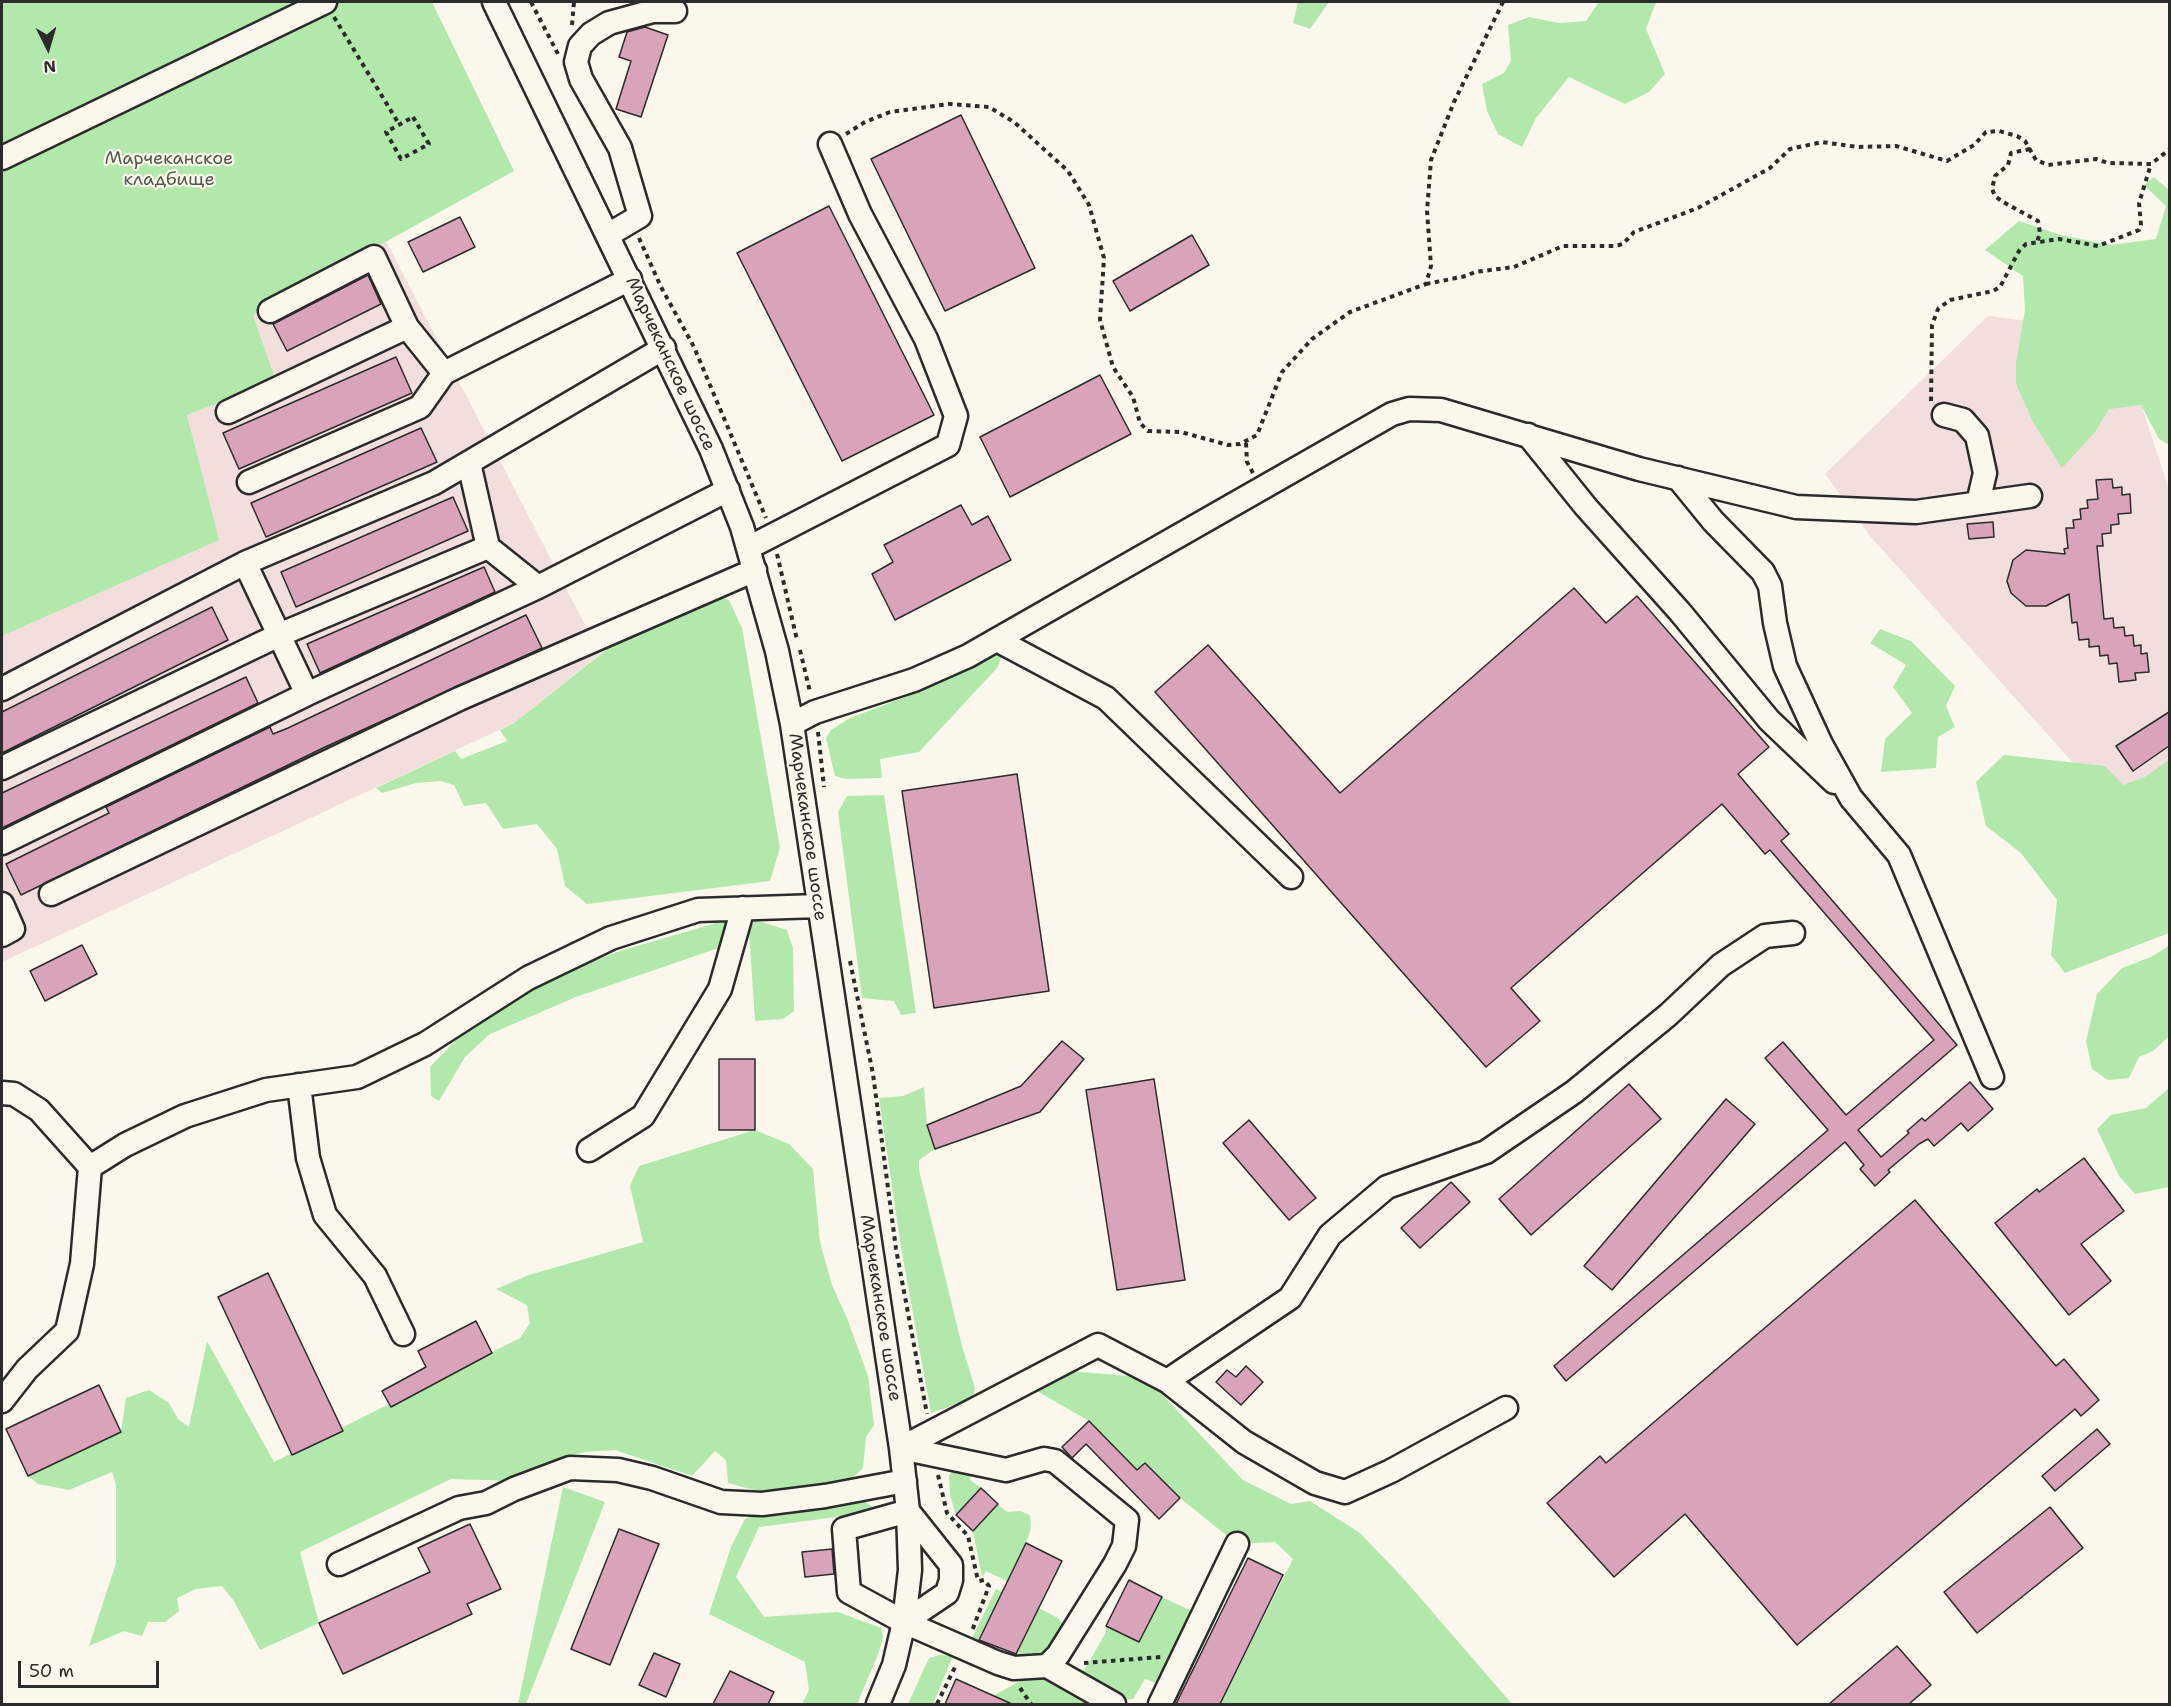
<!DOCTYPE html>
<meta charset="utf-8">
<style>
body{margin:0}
#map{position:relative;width:2171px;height:1706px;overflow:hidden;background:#fbf7ec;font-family:"Shantell Sans",sans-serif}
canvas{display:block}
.frame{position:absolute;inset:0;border:3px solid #2b2b2b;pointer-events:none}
.north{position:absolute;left:18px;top:18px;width:60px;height:60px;-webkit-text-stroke:4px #fbf7ec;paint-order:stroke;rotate:175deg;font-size:16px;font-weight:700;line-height:24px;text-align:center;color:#2b2b2b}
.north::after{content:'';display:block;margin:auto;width:21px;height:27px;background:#2b2b2b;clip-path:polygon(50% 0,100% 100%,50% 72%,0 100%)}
.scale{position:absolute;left:18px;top:1661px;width:141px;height:27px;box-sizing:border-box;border:3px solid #2b2b2b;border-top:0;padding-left:8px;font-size:18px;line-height:21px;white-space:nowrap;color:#2b2b2b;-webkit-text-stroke:4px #fbf7ec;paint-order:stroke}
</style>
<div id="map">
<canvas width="2171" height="1706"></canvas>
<div class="frame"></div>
<div class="north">N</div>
<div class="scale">50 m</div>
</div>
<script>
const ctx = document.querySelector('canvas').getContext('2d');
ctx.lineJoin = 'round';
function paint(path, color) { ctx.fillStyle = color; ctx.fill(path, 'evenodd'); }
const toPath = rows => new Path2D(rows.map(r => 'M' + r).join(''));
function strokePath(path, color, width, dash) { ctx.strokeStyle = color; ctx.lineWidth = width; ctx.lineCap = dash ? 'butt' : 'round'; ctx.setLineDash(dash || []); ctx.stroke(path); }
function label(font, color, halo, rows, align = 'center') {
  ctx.font = font + ' "Shantell Sans",sans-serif'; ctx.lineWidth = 4.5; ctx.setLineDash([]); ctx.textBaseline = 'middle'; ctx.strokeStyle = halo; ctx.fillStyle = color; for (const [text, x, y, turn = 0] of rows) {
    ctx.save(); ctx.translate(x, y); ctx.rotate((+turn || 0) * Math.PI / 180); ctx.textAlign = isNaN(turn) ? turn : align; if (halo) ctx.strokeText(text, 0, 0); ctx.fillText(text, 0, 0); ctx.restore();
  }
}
paint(toPath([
 [386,241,600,654,514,723,2,962,2,636,218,540,187,415,276,381,253,315],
 [1988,316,2118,333,2169,490,2169,775,2117,812,1871,537,1825,474]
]), '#f1dedd');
paint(toPath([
 [2,2,432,2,514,171,253,315,276,381,187,415,219,540,2,636],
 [1298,2,1329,2,1310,29,1293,23],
 [1599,2,1656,2,1646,29,1665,74,1649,92,1625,104,1569,77,1536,118,1522,147,1498,134,1487,111,1482,84,1504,73,1511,61,1508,25,1529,17,1559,23,1586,21],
 [2154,177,2169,190,2169,445,2159,439,2141,405,2109,409,2095,432,2062,468,2033,422,2016,384,2016,363,2025,310,2023,276,1985,250,2019,221,2061,235,2110,245,2156,239,2166,206,2144,185],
 [720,597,729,600,742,628,780,848,770,881,587,904,565,886,557,849,537,824,503,829,486,803,464,806,454,785,441,781,416,783,382,793,376,788,455,751,461,759,507,741,500,730,514,723,616,642],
 [1880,629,1911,641,1955,686,1946,706,1955,727,1938,737,1936,768,1881,772,1885,739,1912,713,1893,687,1906,665,1870,643],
 [992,653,1002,656,997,668,919,752,880,759,882,778,846,779,835,776,826,738,831,730,850,718,908,696],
 [2004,755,2105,766,2123,785,2145,777,2169,760,2169,933,2065,973,2051,955,2057,900,2021,853,1986,826,1976,782],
 [884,795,916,1013,901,1015,894,1001,862,998,838,812,847,796],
 [755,920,787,930,793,948,794,1011,783,1019,755,1021,749,931],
 [723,921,731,927,724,946,576,997,490,1034,465,1057,439,1101,431,1096,430,1067,460,1036,547,978,620,951],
 [2169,946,2169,1036,2153,1051,2139,1057,2129,1078,2108,1080,2092,1069,2086,1041,2097,994,2122,968,2151,957],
 [924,1087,927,1125,935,1149,919,1160,919,1170,962,1346,975,1388,973,1398,931,1413,901,1247,879,1098,903,1096],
 [2169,1088,2169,1187,2135,1194,2119,1176,2097,1129,2111,1115,2146,1108],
 [755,1130,789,1144,813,1169,820,1242,832,1285,847,1318,868,1376,874,1425,866,1437,863,1468,848,1482,768,1494,728,1483,726,1460,715,1451,692,1476,615,1450,585,1452,569,1456,514,1481,451,1479,300,1552,319,1623,260,1650,234,1601,222,1586,196,1589,177,1598,179,1611,165,1622,148,1622,142,1636,124,1631,89,1646,116,1563,116,1485,112,1472,69,1490,38,1484,28,1476,121,1432,126,1398,149,1390,169,1403,178,1419,189,1427,207,1341,274,1462,520,1338,530,1323,527,1305,496,1289,529,1275,643,1242,630,1186,639,1166],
 [1069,1371,1129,1376,1157,1389,1243,1480,1291,1504,1310,1501,1360,1533,1404,1579,1512,1704,1220,1704,1293,1559,1275,1542,1237,1544,1180,1498,1145,1463,1137,1470,1089,1421,1037,1391],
 [964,1471,971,1473,970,1480,981,1488,956,1515,950,1495,949,1476,952,1472],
 [563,1487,605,1502,526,1704,518,1704],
 [862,1500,873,1507,867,1513,759,1527,736,1577,764,1617,838,1612,881,1628,883,1636,879,1652,857,1704,802,1704,809,1690,805,1662,709,1614,731,1547,745,1519,752,1515],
 [998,1504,1007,1512,1020,1511,1030,1515,1031,1528,1026,1543,1007,1581,986,1571,982,1577,973,1531],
 [996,1589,1002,1592,978,1640,972,1638],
 [1162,1597,1192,1611,1158,1684,1145,1679,1133,1699,1124,1700,1071,1670,1074,1666,1084,1671,1106,1632,1106,1626],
 [1039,1608,1058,1618,1065,1627,1054,1647,1036,1659,1015,1658],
 [940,1655,953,1656,933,1704,908,1704,929,1658],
 [1031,1675,1052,1679,1097,1704,989,1704,993,1696]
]), '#b2e8ab');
const building = toPath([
 [645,27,668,35,641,117,616,109,631,61,619,57,627,32,645,27],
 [961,115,1035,268,945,311,871,159,961,115],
 [829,206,934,415,842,461,737,253,829,206],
 [460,217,475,247,423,272,408,242,460,217],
 [1192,235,1209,265,1130,311,1113,281,1192,235],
 [368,275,381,304,287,351,273,324,368,275],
 [396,357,412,393,239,469,223,433,396,357],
 [1100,375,1131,434,1010,497,980,437,1100,375],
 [421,428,437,462,266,537,251,503,421,428],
 [2112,479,2113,488,2122,487,2122,495,2130,494,2131,513,2118,514,2119,524,2111,525,2111,533,2102,534,2103,546,2097,546,2104,619,2113,618,2114,628,2124,627,2125,636,2133,635,2134,646,2141,645,2141,654,2147,653,2149,672,2135,673,2136,680,2119,682,2117,663,2109,664,2108,655,2100,656,2099,646,2089,647,2089,639,2079,640,2077,622,2072,623,2069,594,2046,606,2026,606,2011,593,2007,581,2013,560,2026,550,2065,554,2064,549,2068,548,2066,528,2074,528,2073,520,2081,519,2080,509,2088,508,2087,500,2098,499,2096,480,2112,479],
 [453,497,468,531,296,607,281,572,453,497],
 [961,505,972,525,988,516,1011,560,895,620,872,574,893,562,884,545,961,505],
 [1993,522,1994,537,1969,539,1967,524,1993,522],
 [484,567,495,592,320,673,307,644,484,567],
 [1574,588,1606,623,1637,596,1769,747,1738,774,1789,834,1781,841,1957,1045,1858,1130,1881,1157,1909,1133,1907,1131,1922,1118,1925,1121,1970,1082,1993,1109,1968,1131,1961,1123,1934,1146,1928,1139,1919,1144,1888,1170,1890,1172,1875,1186,1860,1169,1864,1165,1845,1142,1566,1381,1554,1366,1828,1130,1765,1058,1783,1042,1846,1115,1934,1040,1770,850,1765,854,1722,804,1511,988,1540,1021,1486,1067,1155,692,1208,645,1340,793,1574,588],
 [212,607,228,640,2,753,2,712,212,607],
 [526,615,542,648,323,748,21,895,6,864,109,813,106,807,270,727,273,734,288,728,526,615],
 [246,677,258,703,2,828,2,793,246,677],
 [2169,712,2169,746,2133,771,2116,746,2169,712],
 [1017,774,1049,991,934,1008,902,791,1017,774],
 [82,945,97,974,45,1001,30,971,82,945],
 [1062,1041,1084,1059,1040,1112,935,1149,927,1125,1021,1086,1062,1041],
 [719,1059,755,1059,755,1130,719,1130,719,1059],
 [1154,1079,1185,1280,1117,1290,1086,1090,1154,1079],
 [1629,1084,1661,1119,1531,1235,1499,1199,1629,1084],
 [1726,1099,1755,1124,1612,1290,1584,1266,1726,1099],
 [1249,1120,1316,1198,1289,1220,1223,1143,1249,1120],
 [2084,1158,2124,1211,2081,1244,2111,1281,2069,1315,1995,1223,2037,1189,2039,1192,2084,1158],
 [1451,1182,1470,1202,1420,1248,1401,1228,1451,1182],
 [1915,1200,2056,1366,2064,1359,2099,1400,2081,1416,2075,1409,1797,1645,1685,1514,1614,1577,1547,1503,1600,1456,1606,1463,1915,1200],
 [268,1273,343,1431,292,1455,218,1297,268,1273],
 [476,1321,492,1353,391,1407,382,1391,426,1367,418,1351,476,1321],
 [1246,1366,1263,1382,1241,1405,1216,1382,1227,1370,1236,1377,1246,1366],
 [99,1385,121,1432,28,1476,6,1429,99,1385],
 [1089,1421,1137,1470,1145,1463,1180,1498,1159,1519,1086,1444,1072,1458,1062,1447,1089,1421],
 [2097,1429,2110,1444,2055,1491,2042,1476,2097,1429],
 [981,1488,998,1504,973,1531,956,1515,981,1488],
 [2050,1507,2083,1548,1977,1633,1944,1592,2050,1507],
 [470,1524,501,1589,467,1604,472,1614,343,1674,319,1623,430,1572,418,1548,470,1524],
 [619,1529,659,1544,610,1665,571,1649,619,1529],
 [1026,1543,1062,1561,1016,1654,979,1640,1026,1543],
 [832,1549,834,1574,805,1577,802,1552,832,1549],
 [1248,1558,1283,1575,1220,1704,1176,1704,1248,1558],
 [1129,1580,1162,1597,1139,1642,1106,1626,1129,1580],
 [1897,1646,1931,1685,1909,1704,1829,1704,1897,1646],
 [654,1653,680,1664,666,1697,639,1685,654,1653],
 [730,1671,774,1692,768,1704,713,1704,730,1671],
 [956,1679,1012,1704,945,1704,956,1679]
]);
paint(building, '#d9a3b9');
strokePath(building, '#2b2b2b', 1.5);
const minor = toPath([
 [494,2,711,449,742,527,777,651,792,724,901,1448,908,1511,910,1570,904,1622,894,1665,878,1704],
 [2,158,325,2],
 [608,235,640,216,620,148,581,79,576,62,580,46,591,34,609,23,653,11,675,11],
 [270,311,374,257,407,327],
 [228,412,407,327,444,373,630,279],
 [1944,415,1963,420,1977,436,1985,473,1978,503],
 [1528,435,1586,507,1680,612,1769,720,1834,782],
 [469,463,488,547],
 [1678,478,1713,521,1763,572,1770,586,1775,623,1785,666,1821,744,1851,798,1899,855,1992,1077],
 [249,482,420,407,444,373],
 [748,548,948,445,956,416,926,339,860,214,830,144],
 [997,640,1106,698,1291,877],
 [2,689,245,563,434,483,664,348],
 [307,694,538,587],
 [792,724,815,712,914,680,968,656,1392,414,1409,409,1441,410,1639,469,1796,507,1916,512,2030,496],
 [2,768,279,635,488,547,538,587,728,490],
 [2,843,307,694,245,563],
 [51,894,459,699,755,570],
 [2,904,13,929,2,935],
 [299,1085,308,1158,325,1215,375,1276,403,1334],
 [2,1093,14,1094,39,1110,90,1167],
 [589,1150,643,1116,720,989,743,908],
 [1167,1381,1290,1298,1330,1235,1387,1187,1486,1152,1574,1092,1668,1015,1721,965,1765,936,1793,933],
 [2,1401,27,1369,67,1331,82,1264,90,1167,125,1145,185,1116,266,1090,357,1077,425,1044,528,978,611,938,698,910,818,906],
 [901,1448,1098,1345,1167,1381,1244,1442,1315,1483,1345,1492,1391,1471,1506,1408],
 [901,1448,1006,1470,1044,1459,1055,1461,1127,1520,1124,1546,1115,1564,1058,1655,1047,1666,1114,1704],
 [339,1564,459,1508,486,1503,514,1489,570,1468,618,1470,652,1478,721,1502,762,1504,825,1496,905,1481],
 [904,1622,947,1593,951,1580,951,1565,908,1511,844,1529,849,1592,904,1622,998,1663,1014,1668,1047,1666],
 [1160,1704,1237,1544]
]);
strokePath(minor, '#2b2b2b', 27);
strokePath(toPath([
 [531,2,558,54],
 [334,17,399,124],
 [572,25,574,2],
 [413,117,429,144,401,159,386,132,413,117],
 [846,134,865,122,890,112,949,104,989,107,1014,122,1068,171,1089,205,1104,258,1100,320,1113,367,1133,397,1140,423,1148,431,1181,432,1228,445,1240,444,1257,435,1282,372,1312,339,1350,312,1426,284,1431,266,1427,211,1431,160,1454,102,1503,2],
 [2030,149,2011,153,2008,165,1995,176,1992,189,1995,196,2003,202,2038,221,2040,233,2037,242],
 [639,238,661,287,694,347,766,518],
 [1426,284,1466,276,1475,272,1514,267,1563,246,1614,246,1623,244,1634,232,1698,208,1770,168,1790,149,1822,142,1858,147,1896,146,1947,161,1974,145,1986,132,1999,131,2017,136,2025,141,2036,160,2048,165,2096,159,2108,163,2151,164,2170,149],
 [1931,401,1932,325,1938,309,1950,300,1993,291,2000,287,2019,251,2026,244,2059,239,2098,246,2139,230,2141,225,2139,203,2151,164],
 [1246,443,1247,462,1253,473],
 [777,554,797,640],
 [800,650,810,692],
 [818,732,824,787],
 [850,961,873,1074,896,1249,927,1414],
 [938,1475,947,1513,968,1536,977,1576,979,1581,984,1580,989,1586,972,1631],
 [1084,1663,1161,1657],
 [1020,1688,1031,1704],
 [937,1704,956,1665]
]), '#2b2b2b', 4, [4.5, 4.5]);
strokePath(minor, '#fbf7ec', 22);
label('18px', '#4d5a4b', '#fbf7ec', [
 ["Марчеканское",169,159],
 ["кладбище",169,180]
]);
label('18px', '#2b2b2b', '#fbf7ec', [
 ["Марчеканское шоссе",670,364,65],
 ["Марчеканское шоссе",807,827,82],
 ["Марчеканское шоссе",880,1308,81]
]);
</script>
